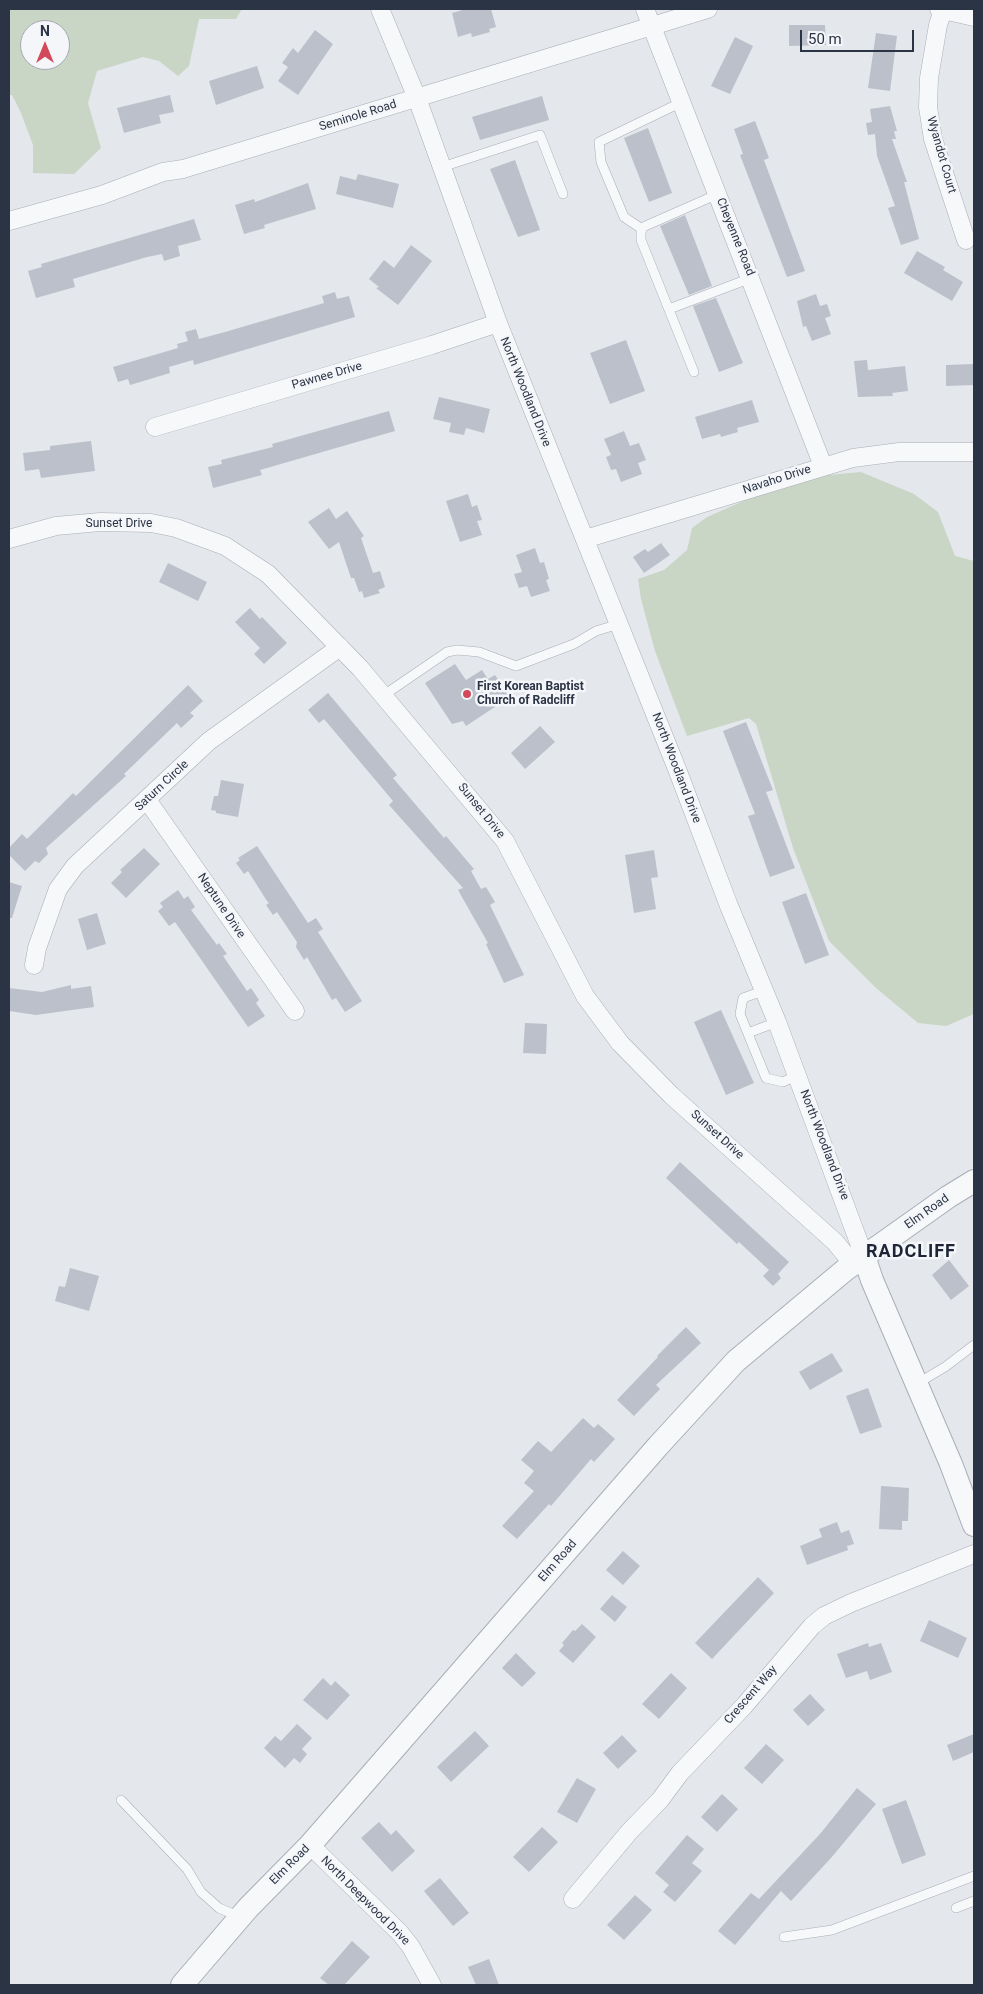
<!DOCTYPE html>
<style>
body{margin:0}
#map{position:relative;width:983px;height:1994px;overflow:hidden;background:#e4e7ec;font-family:Roboto,sans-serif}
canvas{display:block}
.frame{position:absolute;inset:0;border:10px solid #2b3445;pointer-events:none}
.north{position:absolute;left:20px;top:20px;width:50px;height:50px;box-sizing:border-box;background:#f4f6f9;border:1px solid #a4a8b1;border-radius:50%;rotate:0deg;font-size:14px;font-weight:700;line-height:20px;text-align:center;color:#2b3445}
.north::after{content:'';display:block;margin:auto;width:18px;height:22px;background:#d1495b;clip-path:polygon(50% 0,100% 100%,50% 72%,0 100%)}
.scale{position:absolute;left:800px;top:30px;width:114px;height:22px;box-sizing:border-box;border:2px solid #2b3445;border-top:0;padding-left:6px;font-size:15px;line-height:18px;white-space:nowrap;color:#2b3445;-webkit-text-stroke:4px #f4f6f9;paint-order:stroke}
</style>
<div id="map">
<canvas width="983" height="1994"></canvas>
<div class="frame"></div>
<div class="north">N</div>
<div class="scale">50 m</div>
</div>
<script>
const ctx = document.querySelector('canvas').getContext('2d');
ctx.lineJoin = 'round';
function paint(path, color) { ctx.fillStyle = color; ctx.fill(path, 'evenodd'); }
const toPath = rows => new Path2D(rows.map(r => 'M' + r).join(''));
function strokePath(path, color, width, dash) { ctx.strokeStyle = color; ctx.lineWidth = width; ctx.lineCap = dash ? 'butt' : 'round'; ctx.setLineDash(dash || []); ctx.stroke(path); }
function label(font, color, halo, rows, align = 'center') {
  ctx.font = font + ' Roboto,sans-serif'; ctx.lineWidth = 5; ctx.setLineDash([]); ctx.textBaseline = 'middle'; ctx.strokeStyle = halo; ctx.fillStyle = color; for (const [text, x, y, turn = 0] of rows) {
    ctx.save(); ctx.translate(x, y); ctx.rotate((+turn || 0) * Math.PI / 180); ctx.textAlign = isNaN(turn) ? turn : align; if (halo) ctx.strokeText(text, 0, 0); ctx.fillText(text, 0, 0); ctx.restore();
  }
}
paint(toPath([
 [9,9,242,9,236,19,199,19,189,66,178,76,159,61,143,57,97,71,88,103,101,148,74,174,33,173,33,145,21,113,12,95,9,95],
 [30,30,60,30,60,60,30,60],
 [861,472,914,494,938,512,955,556,974,561,974,1014,946,1026,918,1023,876,988,829,941,793,848,756,724,749,718,687,736,655,651,641,599,638,579,664,570,687,550,692,528,707,517,757,495,818,476]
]), '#c9d6c5');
paint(toPath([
 [466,9,491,9,496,27,489,29,490,32,472,37,471,33,458,37,452,13],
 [789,25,825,25,826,45,789,46],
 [315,30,333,44,298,95,278,81,288,67,282,63,293,48,298,53],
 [876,33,897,36,890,91,868,88],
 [735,37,753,46,730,94,711,86],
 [257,66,264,88,216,105,209,81],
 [170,95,174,112,159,115,161,123,124,133,117,108],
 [542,96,549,120,480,140,472,117],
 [890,106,897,131,894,131,896,139,892,139,907,182,904,182,919,239,901,245,888,208,895,206,877,156,875,134,868,135,866,123,872,122,870,109],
 [755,121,769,158,764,160,805,271,787,277,740,155,743,154,734,129],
 [648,128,672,193,649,202,624,138],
 [515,160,540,230,518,237,490,169],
 [358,174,399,184,393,208,336,194,340,176,356,180],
 [308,183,316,209,264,225,265,228,244,234,235,205,254,199,255,202],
 [685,215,712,286,689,295,660,226],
 [194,219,201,240,178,246,180,256,164,261,162,254,147,257,73,279,75,287,36,298,28,271,42,267,41,264],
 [411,245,432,261,398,305,376,288,379,287,369,279,384,260,394,268],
 [917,251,945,267,943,270,963,282,952,301,904,273],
 [335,292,337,299,349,296,355,317,194,365,193,360,169,367,170,373,130,385,128,379,118,382,113,367,178,348,177,344,188,341,185,332,196,329,199,339,225,332,324,303,322,296],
 [816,294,820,306,827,304,831,316,825,318,831,334,812,341,806,326,803,327,797,301],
 [716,298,743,363,719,372,693,306],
 [626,340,645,391,610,404,590,353],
 [867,360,868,370,905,366,908,391,892,393,893,396,858,397,854,361],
 [974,364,974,385,946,386,946,365],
 [439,397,490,409,484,433,466,428,464,435,449,432,451,423,433,419],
 [752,400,759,422,737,428,738,432,721,437,720,434,702,439,695,417],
 [389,411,395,431,260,470,262,475,213,488,208,467,222,464,221,460,273,447,272,444],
 [624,431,630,446,639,443,646,460,638,463,642,474,621,482,616,469,611,470,606,457,611,455,604,439],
 [91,441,95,471,41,478,39,469,25,471,23,453,50,450,50,446],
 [468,494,472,507,477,505,482,520,477,521,482,535,460,542,446,501],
 [329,508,336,519,347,511,364,536,361,538,373,573,380,571,385,587,378,590,380,593,364,598,362,591,359,592,354,578,351,578,339,542,329,549,308,522],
 [661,543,670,555,644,573,633,557,645,549,648,552],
 [535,548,540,563,544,562,549,579,546,580,550,591,531,597,527,586,519,588,514,574,522,572,516,555],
 [168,563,207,582,198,601,159,582],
 [250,608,260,619,262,617,287,643,264,664,254,654,260,648,235,622],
 [455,664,466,680,482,670,488,679,495,675,510,697,466,726,463,721,452,724,425,683],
 [188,685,203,701,190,713,194,716,181,728,177,723,124,774,126,776,46,848,48,854,39,863,35,861,25,871,9,855,9,848,22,834,27,839,73,793,76,796],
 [328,693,397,775,393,778,444,838,446,836,474,869,471,871,481,889,486,887,495,902,490,905,524,975,504,983,486,944,488,943,458,890,463,888,389,805,393,801,324,719,319,723,308,710],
 [746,722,773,790,766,792,795,868,770,877,748,816,755,814,723,731],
 [540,726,555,742,525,769,511,753],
 [221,780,244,784,238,817,216,813,216,811,211,810,214,796,218,796],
 [257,846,308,923,316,918,323,929,318,932,362,1001,345,1012,336,998,332,1000,307,957,304,960,296,947,297,942,277,912,273,915,266,905,269,903,267,901,248,871,244,874,236,863,240,860,238,858],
 [144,848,160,864,126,898,111,883,122,872,120,870],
 [654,850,658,877,651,878,656,909,634,913,625,855],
 [9,882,22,886,12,918,9,918],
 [178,890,184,899,188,896,195,907,191,910,217,945,219,943,227,954,223,956,232,969,247,991,251,988,259,1000,256,1003,265,1016,248,1027,175,922,169,926,158,911,163,907,160,903],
 [806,893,829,955,805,964,782,902],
 [97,913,106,944,87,950,78,919],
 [71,985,71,989,91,986,94,1007,36,1015,9,1011,9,988,42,992],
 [721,1010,754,1083,726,1095,694,1022],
 [525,1023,547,1024,546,1054,523,1053],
 [680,1162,789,1262,778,1274,781,1278,773,1286,763,1276,769,1270,739,1242,737,1244,666,1178],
 [949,1260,969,1286,951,1300,932,1275],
 [70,1268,99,1276,89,1311,55,1301,59,1286,65,1287],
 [686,1327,701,1343,656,1385,660,1389,634,1416,617,1400,658,1357,657,1356],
 [832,1353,843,1371,810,1390,799,1372],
 [868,1388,882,1427,860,1434,846,1396],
 [583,1418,594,1428,598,1424,615,1439,594,1462,591,1459,551,1506,549,1504,517,1539,502,1526,534,1491,524,1483,534,1471,521,1460,538,1441,551,1452],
 [881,1486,909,1488,908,1521,902,1521,902,1530,879,1529],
 [837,1522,841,1533,849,1530,854,1544,847,1546,848,1550,807,1565,800,1546,822,1537,819,1529],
 [623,1551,640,1566,623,1585,606,1570],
 [758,1577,774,1593,712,1659,695,1643],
 [612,1595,627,1607,615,1622,600,1609],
 [929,1620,967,1638,958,1658,920,1641],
 [582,1624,596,1637,573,1663,559,1651,564,1645,562,1643,573,1630,575,1631],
 [868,1643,869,1647,881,1643,892,1672,870,1680,867,1671,846,1678,837,1654],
 [516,1653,536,1673,522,1687,502,1668],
 [671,1673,687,1688,659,1719,642,1704],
 [323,1678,331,1686,335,1681,350,1695,327,1720,303,1700],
 [810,1694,825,1710,808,1726,793,1710],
 [297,1724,312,1738,302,1749,307,1754,300,1763,294,1758,285,1768,264,1748,275,1736,281,1741],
 [475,1731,489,1746,451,1782,437,1767],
 [974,1734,974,1752,953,1761,947,1745],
 [622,1735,637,1751,618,1769,603,1753],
 [766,1744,784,1760,762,1784,744,1768],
 [577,1778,596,1789,577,1823,557,1812],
 [857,1788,876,1804,831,1858,791,1901,781,1891,735,1945,718,1931,751,1893,759,1899,820,1834],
 [722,1794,738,1809,717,1832,701,1817],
 [906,1800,926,1855,902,1864,882,1809],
 [379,1822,391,1835,396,1830,415,1851,392,1872,361,1838],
 [542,1827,558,1842,529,1872,513,1857],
 [687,1835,704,1849,692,1863,702,1871,675,1902,663,1892,669,1885,655,1873],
 [440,1878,469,1913,453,1926,424,1891],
 [635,1895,652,1910,624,1940,607,1925],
 [352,1941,370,1957,344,1985,329,1985,320,1978],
 [489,1959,499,1985,476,1985,468,1967]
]), '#bbc0ca');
const service = toPath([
 [442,167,540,135,563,194],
 [642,229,624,217,601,162,599,142,682,102],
 [669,309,751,278],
 [694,372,641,240,641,232,643,227,718,194],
 [384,695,447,652,457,650,479,652,516,666,574,644,596,631,619,624],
 [763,991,743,998,740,1014,766,1078,783,1082,797,1075],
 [748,1033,777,1022],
 [918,1383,945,1367,974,1345],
 [121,1800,187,1869,201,1892,219,1908,240,1917],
 [956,1908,974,1901],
 [784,1937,832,1930,974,1876]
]);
const minor = toPath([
 [380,9,417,98,498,323,677,769,729,906,777,1022,864,1256],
 [645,9,823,466],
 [939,9,974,17],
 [943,10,938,25,929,78,928,107,933,139,966,240],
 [9,221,102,195,163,172,183,169,708,9],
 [155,427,432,345,498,323],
 [9,539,56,526,100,522,151,523,176,528,225,546,268,574,360,668,505,841,585,996,620,1043,671,1095,835,1242,853,1264],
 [585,539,853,458,899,452,974,452],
 [147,800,295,1011],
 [34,965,37,948,58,889,75,866,209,741,340,647],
 [310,1845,400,1933,411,1947,432,1985],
 [573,1899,629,1832,660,1800,680,1773,744,1706,812,1626,824,1616,851,1603,974,1554]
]);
const tertiary = toPath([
 [864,1256,872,1280,951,1464,974,1525],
 [182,1985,248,1908,310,1845,658,1446,736,1361,845,1270,948,1197,974,1181]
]);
strokePath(service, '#a9aeb7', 10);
strokePath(minor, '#a9aeb7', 19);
strokePath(tertiary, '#a9aeb7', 24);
strokePath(service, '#f7f8fa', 9);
strokePath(minor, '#f7f8fa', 18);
strokePath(tertiary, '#f7f8fa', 22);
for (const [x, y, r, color] of [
 [467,694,5,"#d1495b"]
]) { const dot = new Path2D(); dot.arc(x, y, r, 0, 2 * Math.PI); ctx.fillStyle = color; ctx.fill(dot); strokePath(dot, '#f4f6f9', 2); }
label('12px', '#2b3445', '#f4f6f9', [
 ["Seminole Road",358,116,-17],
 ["Wyandot Court",941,155,74],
 ["Cheyenne Road",735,237,68],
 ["Pawnee Drive",327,376,-16],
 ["North Woodland Drive",525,392,68],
 ["Navaho Drive",777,480,-18],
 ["Sunset Drive",119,524],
 ["North Woodland Drive",676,768,69],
 ["Saturn Circle",162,786,-43],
 ["Sunset Drive",481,811,51],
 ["Neptune Drive",221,906,56],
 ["Sunset Drive",717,1135,42],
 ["North Woodland Drive",824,1145,69],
 ["Elm Road",927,1212,-35],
 ["Elm Road",558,1561,-49],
 ["Crescent Way",751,1695,-49],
 ["Elm Road",290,1865,-45],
 ["North Deepwood Drive",365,1901,45]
]);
label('bold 12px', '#2b3445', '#f4f6f9', [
 ["First Korean Baptist",477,687],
 ["Church of Radcliff",477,701]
], 'left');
ctx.letterSpacing = '1px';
label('bold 18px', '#1d2536', '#f4f6f9', [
 ["RADCLIFF",911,1252]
]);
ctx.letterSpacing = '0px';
</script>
